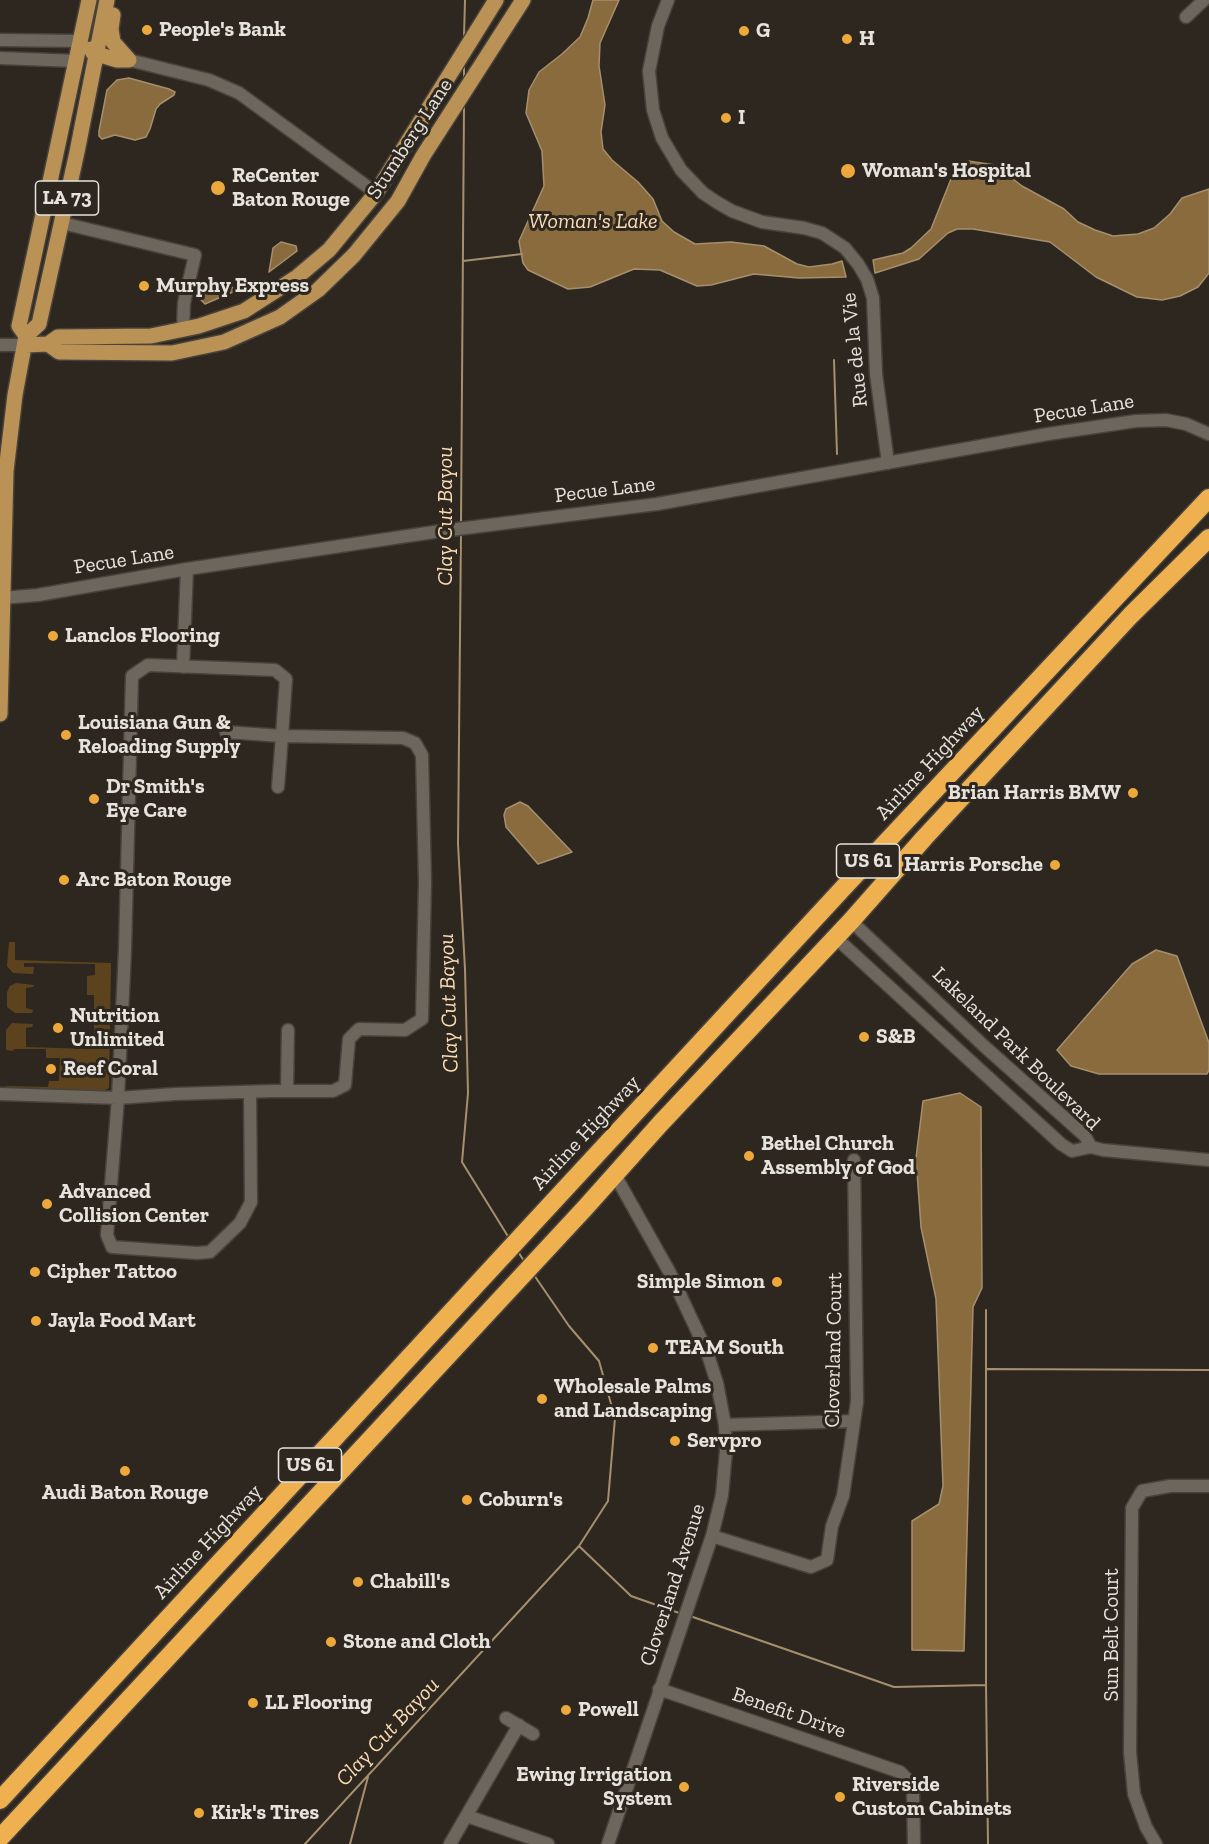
<!DOCTYPE html>
<style>
body{margin:0}
canvas{display:block;background:#2d271f}
</style>
<canvas width="1209" height="1844"></canvas>
<script>
const ctx = document.querySelector('canvas').getContext('2d');
ctx.lineJoin = 'round';
function paint(path, color) { ctx.fillStyle = color; ctx.fill(path, 'evenodd'); }
const toPath = rows => new Path2D(rows.map(r => 'M' + r).join(''));
function strokePath(path, color, width, dash) { ctx.strokeStyle = color; ctx.lineWidth = width; ctx.lineCap = dash ? 'butt' : 'round'; ctx.setLineDash(dash || []); ctx.stroke(path); }
function label(font, color, halo, rows, align = 'center') {
  ctx.font = font + ' "Zilla Slab",serif'; ctx.lineWidth = 6; ctx.setLineDash([]); ctx.textBaseline = 'middle'; ctx.strokeStyle = halo; ctx.fillStyle = color; for (const [text, x, y, turn = 0] of rows) {
    ctx.save(); ctx.translate(x, y); ctx.rotate((+turn || 0) * Math.PI / 180); ctx.textAlign = isNaN(turn) ? turn : align; if (halo) ctx.strokeText(text, 0, 0); ctx.fillText(text, 0, 0); ctx.restore();
  }
}
paint(toPath([
 [9,942,15,942,15,960,111,963,109,1088,99,1093,4,1088,7,1086,48,1087,49,1081,59,1081,60,1058,46,1058,46,1049,14,1049,13,1051,6,1050,6,1030,12,1023,33,1024,32,1027,26,1028,26,1047,90,1049,90,1043,94,1042,94,995,87,995,87,976,95,975,95,964,24,963,24,967,34,967,33,974,13,973,7,966],
 [16,983,34,985,33,987,26,988,26,1008,33,1010,32,1013,15,1013,7,1007,7,992,10,986]
]), '#5d431d');
const water = toPath([
 [593,0,619,0,600,43,599,66,605,105,601,132,603,149,612,160,638,182,653,199,662,221,674,232,695,244,731,242,764,246,797,264,809,267,832,264,842,261,846,277,799,278,754,274,711,285,697,286,660,270,634,269,590,287,568,289,528,270,523,263,519,241,544,186,542,151,526,113,529,90,539,72,562,54,580,37,588,18,593,0],
 [129,78,169,89,175,92,174,95,160,104,156,109,150,129,146,137,135,140,115,135,102,139,99,136,99,131,107,90,117,80,129,78],
 [968,161,995,165,1022,186,1064,209,1078,222,1095,230,1113,236,1138,234,1154,228,1170,214,1182,198,1209,189,1209,273,1198,287,1180,296,1162,300,1137,297,1096,277,1050,242,973,229,957,229,948,233,919,259,875,273,873,260,903,253,911,248,931,229,953,174,968,161],
 [281,242,296,246,297,251,269,272,273,248,281,242],
 [204,287,232,287,235,291,205,304,201,300,202,288,204,287],
 [520,802,528,806,572,852,538,864,506,827,504,815,506,809,520,802],
 [1156,950,1177,956,1209,1043,1209,1070,1207,1074,1099,1074,1071,1066,1057,1050,1132,964,1156,950],
 [960,1093,981,1107,982,1288,973,1307,964,1651,912,1650,912,1521,939,1504,943,1486,936,1299,921,1227,916,1158,923,1101,960,1093]
]);
paint(water, '#8a6b3e');
strokePath(water, '#a68f6d', 1.5);
strokePath(toPath([
 [464,37,465,0],
 [464,79,464,64],
 [463,261,522,254],
 [834,360,837,454],
 [461,523,464,106],
 [461,532,458,844,465,969,468,1093,462,1162,509,1238],
 [517,1250,524,1261],
 [986,1310,986,1685],
 [987,1369,1209,1370],
 [579,1546,631,1596,682,1614],
 [690,1616,894,1687,986,1685,988,1844],
 [305,1844,579,1546,608,1501,615,1418,599,1361,569,1326,534,1275],
 [350,1844,368,1777]
]), '#a68f6d', 2);
const minor = toPath([
 [668,0,658,26,649,71,653,110,662,138,681,170,703,193,718,203,732,211,762,222,804,228,822,233,845,248,858,264,867,279,873,298,876,374,888,463],
 [1186,17,1204,0],
 [0,40,81,41],
 [0,58,76,61],
 [129,60,209,80,239,93,376,193],
 [62,223,195,255,184,303,183,329],
 [0,345,25,345],
 [3,598,38,595,187,569,434,532,657,504,1048,434,1136,421,1166,420,1186,424,1209,434],
 [183,667,187,569],
 [226,732,282,736,278,787],
 [851,921,984,1046,1085,1136,1091,1147],
 [835,937,1061,1144,1072,1151,1091,1147],
 [287,1091,288,1030],
 [0,1094,118,1098,175,1094,272,1091,333,1091,345,1085,349,1039,359,1029,405,1030,422,1019,425,882,422,755,415,743,403,738,282,736,286,679,275,670,148,665,132,676,125,950,118,1098,107,1235,112,1247,197,1253,210,1252,240,1223,251,1202,250,1092],
 [1091,1147,1103,1150,1209,1160],
 [725,1425,854,1421],
 [712,1536,811,1567,827,1560,832,1526,843,1496,857,1402,854,1160],
 [659,1689,900,1772,909,1781,913,1792,914,1844],
 [506,1718,533,1734],
 [467,1816,548,1844],
 [450,1844,519,1725],
 [608,1844,712,1536,722,1495,726,1451,725,1425,717,1383,707,1352,670,1273,615,1175],
 [1156,1844,1146,1827,1134,1794,1130,1752,1132,1508,1142,1491,1170,1486,1209,1486]
]);
const major = toPath([
 [113,15,111,29,113,42,129,60],
 [91,49,93,53,97,54,117,60,129,60],
 [26,336,19,326,89,0],
 [48,344,59,352,172,353,224,342,280,317,318,290,354,255,398,201,423,156,523,0],
 [25,345,48,344,58,337,151,336,199,326,244,311,297,277,329,250,376,193,496,0],
 [0,714,6,471,15,395,26,336,39,324,77,152,107,0]
]);
const highway = toPath([
 [0,1800,845,886,1209,498],
 [0,1838,585,1208,660,1124,851,921,925,837,1131,615,1209,538]
]);
strokePath(minor, '#48423c', 15);
strokePath(major, '#48423c', 18);
strokePath(highway, '#48423c', 21);
strokePath(minor, '#6d665c', 12);
strokePath(major, '#bb9255', 15);
strokePath(highway, '#efb050', 18);
for (const [x, y, r, color] of [
 [147,30,6,"#eda83b"],
 [744,31,6,"#eda83b"],
 [847,39,6,"#eda83b"],
 [726,118,6,"#eda83b"],
 [848,171,8,"#eda83b"],
 [218,188,8,"#eda83b"],
 [144,286,6,"#eda83b"],
 [53,636,6,"#eda83b"],
 [66,735,6,"#eda83b"],
 [1133,793,6,"#eda83b"],
 [94,799,6,"#eda83b"],
 [1055,865,6,"#eda83b"],
 [64,880,6,"#eda83b"],
 [58,1028,6,"#eda83b"],
 [864,1037,6,"#eda83b"],
 [51,1069,6,"#eda83b"],
 [749,1156,6,"#eda83b"],
 [47,1204,6,"#eda83b"],
 [35,1272,6,"#eda83b"],
 [777,1282,6,"#eda83b"],
 [36,1321,6,"#eda83b"],
 [653,1348,6,"#eda83b"],
 [542,1399,6,"#eda83b"],
 [675,1441,6,"#eda83b"],
 [125,1471,6,"#eda83b"],
 [467,1500,6,"#eda83b"],
 [358,1582,6,"#eda83b"],
 [331,1642,6,"#eda83b"],
 [253,1703,6,"#eda83b"],
 [566,1710,6,"#eda83b"],
 [684,1787,6,"#eda83b"],
 [840,1797,6,"#eda83b"],
 [199,1813,6,"#eda83b"]
]) { const dot = new Path2D(); dot.arc(x, y, r, 0, 2 * Math.PI); ctx.fillStyle = color; ctx.fill(dot); strokePath(dot, '#2d271f', 2); }
for (const [x, y, w] of [
 [67,198,63],
 [868,861,63],
 [310,1465,63]
]) { const box = new Path2D(); box.roundRect(x - w / 2, y - 17, w, 34, 4.5); ctx.fillStyle = '#2d271f'; ctx.fill(box); strokePath(box, '#e6e2dc', 1.5); }
label('bold 20px', '#e6e2dc', null, [
 ["LA 73",67,198],
 ["US 61",868,861],
 ["US 61",310,1465]
]);
label('bold 21px', '#e6e2dc', '#2d271f', [
 ["People's Bank",159,30],
 ["G",756,31],
 ["H",859,39],
 ["I",738,118],
 ["Woman's Hospital",862,171],
 ["ReCenter",232,176],
 ["Baton Rouge",232,200],
 ["Murphy Express",156,286],
 ["Lanclos Flooring",65,636],
 ["Louisiana Gun &",78,723],
 ["Reloading Supply",78,747],
 ["Dr Smith's",106,787],
 ["Eye Care",106,811],
 ["Brian Harris BMW",1121,793,"right"],
 ["Harris Porsche",1043,865,"right"],
 ["Arc Baton Rouge",76,880],
 ["Nutrition",70,1016],
 ["Unlimited",70,1040],
 ["S&B",876,1037],
 ["Reef Coral",63,1069],
 ["Bethel Church",761,1144],
 ["Assembly of God",761,1168],
 ["Advanced",59,1192],
 ["Collision Center",59,1216],
 ["Cipher Tattoo",47,1272],
 ["Simple Simon",765,1282,"right"],
 ["Jayla Food Mart",48,1321],
 ["TEAM South",665,1348],
 ["Wholesale Palms",554,1387],
 ["and Landscaping",554,1411],
 ["Servpro",687,1441],
 ["Audi Baton Rouge",125,1493,"center"],
 ["Coburn's",479,1500],
 ["Chabill's",370,1582],
 ["Stone and Cloth",343,1642],
 ["LL Flooring",265,1703],
 ["Powell",578,1710],
 ["Ewing Irrigation",672,1775,"right"],
 ["System",672,1799,"right"],
 ["Riverside",852,1785],
 ["Custom Cabinets",852,1809],
 ["Kirk's Tires",211,1813]
], 'left');
label('21px', '#e6e2dc', '#2d271f', [
 ["Stumberg Lane",410,139,-57],
 ["Rue de la Vie",855,350,-96],
 ["Pecue Lane",1084,409,-9],
 ["Pecue Lane",605,490,-7],
 ["Pecue Lane",124,560,-9],
 ["Airline Highway",930,763,-47],
 ["Lakeland Park Boulevard",1016,1049,44],
 ["Airline Highway",586,1133,-47],
 ["Cloverland Court",834,1350,-89],
 ["Airline Highway",208,1542,-47],
 ["Cloverland Avenue",673,1585,-72],
 ["Sun Belt Court",1112,1635,-90],
 ["Benefit Drive",789,1713,19]
]);
label('italic 22px', '#fadcb4', '#2d271f', [
 ["Woman's Lake",593,222],
 ["Clay Cut Bayou",446,516,-90],
 ["Clay Cut Bayou",449,1003,-92],
 ["Clay Cut Bayou",388,1732,-47]
]);
</script>
